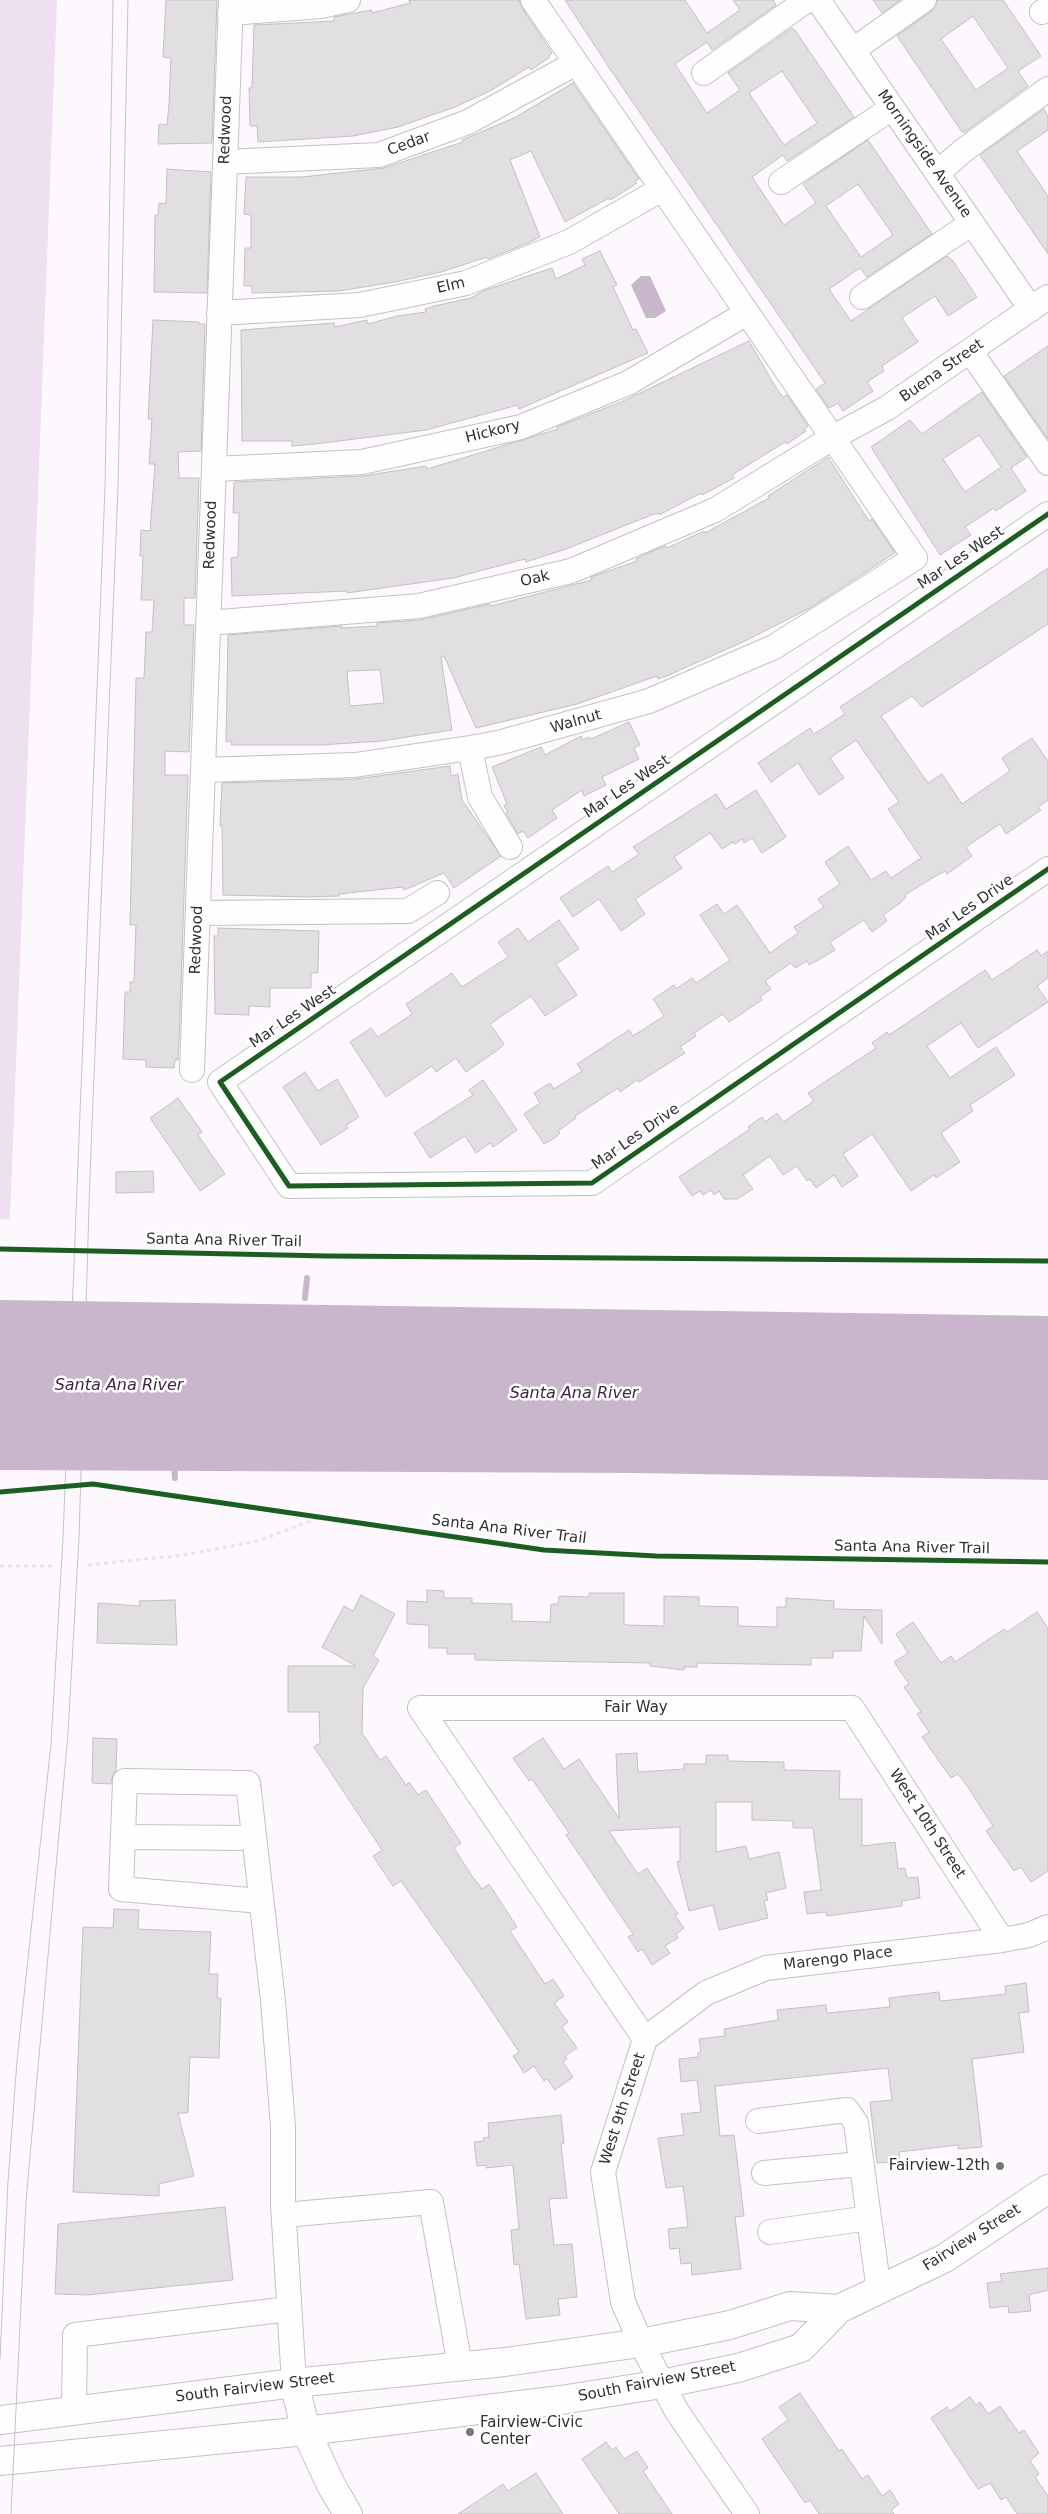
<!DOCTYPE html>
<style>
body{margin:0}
canvas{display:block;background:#fcf8fd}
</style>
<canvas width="1048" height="2514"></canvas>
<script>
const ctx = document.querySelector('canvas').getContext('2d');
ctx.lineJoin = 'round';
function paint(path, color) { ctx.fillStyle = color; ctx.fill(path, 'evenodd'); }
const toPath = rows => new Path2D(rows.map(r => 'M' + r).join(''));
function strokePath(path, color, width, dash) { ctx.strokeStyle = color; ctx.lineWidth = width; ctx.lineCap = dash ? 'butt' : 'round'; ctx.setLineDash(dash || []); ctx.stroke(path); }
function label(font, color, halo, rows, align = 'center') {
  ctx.font = font + ' "DejaVu Sans",sans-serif'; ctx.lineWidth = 5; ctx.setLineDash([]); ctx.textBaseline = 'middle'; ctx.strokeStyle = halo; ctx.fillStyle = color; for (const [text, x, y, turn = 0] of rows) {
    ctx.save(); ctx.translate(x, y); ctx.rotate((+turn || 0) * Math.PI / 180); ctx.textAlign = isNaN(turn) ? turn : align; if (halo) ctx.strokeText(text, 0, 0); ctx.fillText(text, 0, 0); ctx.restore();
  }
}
paint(toPath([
 [0,0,57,0,10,1219,0,1220]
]), '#eee0f0');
paint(toPath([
 [641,276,650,276,666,311,655,318,646,318,631,285],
 [0,1300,1048,1316,1048,1480,636,1473,0,1470]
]), '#c9b6cc');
strokePath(toPath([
 [305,1298,307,1278],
 [174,1462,175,1478]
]), '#c9b6cc', 6);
const building = toPath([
 [166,0,217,0,212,143,158,144,159,124,167,125,169,104,171,58,163,57,166,0],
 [409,0,519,0,522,8,552,53,549,55,550,57,531,70,529,67,490,91,455,107,398,127,353,136,258,142,257,126,250,126,249,88,252,88,254,25,334,21,334,17,372,10,372,13,410,3,409,0],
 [565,0,685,0,707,33,740,10,733,0,773,0,776,5,712,50,707,42,675,64,707,113,740,90,728,73,792,28,795,30,854,117,787,161,783,155,752,177,784,225,816,203,803,184,868,140,932,234,867,277,860,268,829,289,851,321,947,256,953,261,977,297,948,316,935,296,902,318,918,342,882,366,884,371,867,382,873,391,843,411,838,403,829,408,816,389,825,383,608,66,565,0],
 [782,71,817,123,784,145,749,93,782,71],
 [858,184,893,235,861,257,826,206,858,184],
 [873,0,900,0,882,13,873,0],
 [938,0,1003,0,1041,56,1018,71,1028,86,965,132,962,132,897,36,932,11,938,0],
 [973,16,1008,68,976,90,941,39,973,16],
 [573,83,639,179,635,181,637,183,617,196,610,200,609,198,565,222,531,151,510,160,540,237,528,243,488,259,487,257,441,272,395,282,339,291,252,293,252,286,244,286,245,248,251,248,251,215,244,214,246,177,302,177,384,168,463,142,462,140,514,118,573,83],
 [1044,109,1048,116,1048,130,1017,151,1048,196,1048,254,980,155,1044,109],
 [167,169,211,172,207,293,154,292,155,215,158,215,159,203,166,204,167,169],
 [600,251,617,285,613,287,633,330,636,329,648,353,519,409,518,405,426,430,315,444,292,446,292,441,242,441,241,330,334,323,335,327,367,320,368,324,397,316,426,312,425,309,434,306,471,298,483,291,552,268,556,279,585,265,582,259,600,251],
 [153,320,199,322,199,324,205,324,201,451,178,452,179,478,199,478,195,598,184,598,184,625,194,625,189,752,165,751,165,775,188,775,180,1016,178,1060,175,1060,174,1068,146,1067,146,1060,123,1059,125,992,130,992,130,982,134,982,136,925,130,925,136,678,144,678,146,632,152,632,154,600,141,600,143,556,140,556,141,530,150,531,155,464,149,464,152,419,148,419,153,320],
 [749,341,775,386,783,397,787,395,808,426,804,429,806,431,787,444,785,442,732,475,734,478,702,495,701,493,661,514,654,514,566,549,526,562,525,559,453,578,347,593,347,591,232,596,231,558,238,557,239,513,233,513,234,482,363,476,426,466,427,469,558,429,557,427,621,402,749,341],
 [1048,346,1048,439,1004,376,1048,346],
 [982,392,1027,457,1011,468,1026,491,996,511,994,508,965,527,971,535,940,555,871,447,910,420,922,434,982,392],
 [979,435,1001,467,965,492,943,459,979,435],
 [828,457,869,521,872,519,895,553,810,608,747,640,669,675,658,679,657,676,577,704,476,728,444,656,441,657,452,730,382,741,321,745,231,745,232,741,226,742,228,635,342,626,342,628,377,626,377,623,420,620,490,604,491,606,592,580,591,577,637,561,636,559,650,552,666,546,667,548,704,531,705,533,769,498,768,496,828,457],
 [380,670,384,703,350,706,347,671,380,670],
 [1048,568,1048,624,922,707,912,696,881,716,928,783,942,774,962,804,1010,771,1002,758,1032,738,1048,761,1048,800,1038,807,1041,810,1006,834,1000,824,966,847,972,856,947,874,945,871,934,877,905,895,906,897,899,904,883,915,887,921,872,932,864,920,830,942,835,950,820,959,809,965,807,961,795,968,791,963,765,981,771,989,760,997,762,1000,729,1022,723,1014,694,1033,696,1036,680,1047,685,1053,639,1082,637,1080,620,1092,618,1088,575,1116,576,1118,558,1131,560,1133,556,1137,544,1144,524,1114,540,1103,534,1093,550,1083,554,1089,582,1071,577,1064,629,1030,633,1036,664,1016,653,999,674,985,676,989,692,978,696,983,730,960,700,915,717,904,724,914,737,905,770,953,798,933,794,927,824,907,818,899,840,884,825,862,848,846,871,880,886,871,891,878,921,858,888,809,899,802,856,740,830,758,844,778,819,795,798,763,771,782,758,763,810,728,814,734,845,714,840,707,1048,568],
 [629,722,640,745,634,748,639,759,602,777,606,785,584,796,582,790,552,810,557,818,528,838,523,831,518,834,506,813,508,812,504,806,507,804,492,767,541,747,545,755,581,736,583,740,589,737,591,739,629,722],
 [450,766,451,776,458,774,462,800,501,856,454,888,444,873,404,890,403,887,339,894,339,896,307,897,223,895,222,826,220,826,222,783,356,779,450,766],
 [756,790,786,837,762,853,752,838,744,843,742,839,735,844,733,842,722,849,710,833,674,857,682,868,635,899,645,914,621,931,599,899,573,917,560,898,608,866,612,872,639,854,633,847,716,794,726,809,756,790],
 [559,920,579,949,556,964,577,995,545,1016,531,996,490,1024,504,1044,499,1049,466,1072,456,1058,436,1072,432,1066,386,1097,350,1042,371,1028,378,1037,412,1014,406,1004,452,973,462,987,508,957,498,942,518,928,528,942,559,920],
 [218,928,319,931,318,973,311,973,311,988,270,988,270,1007,249,1006,249,1015,215,1014,214,936,218,936,218,928],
 [1037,950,1041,956,1048,951,1048,978,1037,986,1048,1002,978,1048,961,1023,927,1046,950,1078,996,1047,1015,1075,970,1105,973,1111,941,1133,960,1162,936,1178,934,1175,911,1191,872,1134,843,1154,858,1176,842,1187,834,1175,816,1188,810,1179,807,1181,797,1166,783,1175,770,1156,743,1175,753,1189,737,1199,724,1199,719,1191,714,1195,711,1190,703,1195,700,1191,692,1196,679,1177,750,1129,748,1127,762,1117,765,1122,777,1113,783,1122,814,1101,808,1093,876,1048,872,1043,887,1032,889,1035,985,970,992,980,1037,950],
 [305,1072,318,1091,337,1079,359,1117,346,1125,348,1128,321,1145,283,1087,305,1072],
 [483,1080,517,1130,493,1147,490,1143,476,1153,465,1136,430,1158,414,1133,473,1095,469,1090,483,1080],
 [178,1098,202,1132,198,1135,225,1174,200,1191,150,1118,178,1098],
 [153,1171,154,1192,116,1193,116,1172,153,1171],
 [427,1590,444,1591,444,1598,472,1598,472,1603,512,1604,512,1621,550,1622,551,1604,558,1604,559,1596,589,1597,589,1593,624,1593,624,1624,626,1625,664,1626,664,1596,699,1597,699,1606,738,1607,738,1626,777,1627,777,1607,786,1607,786,1598,834,1601,834,1609,882,1610,882,1644,864,1616,861,1651,833,1651,833,1658,811,1658,811,1665,697,1663,697,1667,684,1667,684,1670,650,1666,650,1663,475,1660,475,1654,447,1654,447,1648,429,1648,429,1625,407,1624,407,1601,427,1602,427,1590],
 [361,1595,395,1614,373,1656,379,1660,363,1688,362,1733,380,1760,386,1756,406,1785,409,1782,418,1795,426,1790,461,1843,454,1848,472,1876,482,1889,489,1884,517,1927,510,1931,545,1984,553,1979,564,1996,554,2003,568,2022,562,2027,577,2048,565,2056,567,2059,563,2062,573,2077,555,2090,547,2079,544,2081,534,2066,524,2073,513,2056,519,2052,475,1986,401,1881,393,1886,373,1856,382,1850,314,1747,320,1743,319,1712,288,1712,288,1666,356,1666,322,1647,344,1606,353,1611,361,1595],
 [175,1600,177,1645,97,1643,98,1603,140,1606,139,1601,175,1600],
 [1037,1612,1048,1628,1048,1871,1031,1882,1021,1867,1014,1871,986,1831,993,1826,967,1786,958,1774,951,1778,922,1737,929,1732,917,1714,921,1712,904,1687,909,1684,894,1662,908,1653,896,1634,913,1622,941,1663,951,1656,955,1662,1004,1629,1007,1632,1037,1612],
 [93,1738,117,1739,116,1771,113,1774,111,1784,92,1783,93,1738],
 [543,1738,564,1769,579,1759,619,1818,616,1754,637,1753,638,1772,684,1769,684,1764,706,1764,706,1755,728,1755,728,1761,784,1762,784,1770,840,1771,839,1799,862,1799,862,1846,895,1842,898,1869,905,1868,907,1878,918,1877,920,1898,902,1901,902,1906,827,1916,826,1912,807,1914,804,1892,821,1890,813,1828,793,1828,793,1821,752,1820,752,1802,716,1802,716,1852,746,1846,749,1859,779,1852,786,1888,766,1893,768,1900,764,1901,768,1918,719,1930,713,1905,689,1911,677,1862,680,1861,680,1827,609,1831,638,1874,647,1868,678,1914,675,1915,684,1928,676,1934,678,1938,665,1946,670,1953,652,1965,642,1949,638,1952,628,1937,633,1934,566,1835,569,1833,532,1779,529,1781,513,1758,543,1738],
 [114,1909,139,1910,138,1929,211,1932,209,1974,218,1974,217,1998,221,1998,219,2058,190,2057,188,2113,178,2113,194,2176,159,2184,159,2196,73,2192,83,1927,113,1928,114,1909],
 [1026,1983,1029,2012,1019,2013,1024,2052,972,2059,982,2147,958,2149,958,2145,899,2152,900,2161,877,2163,870,2102,892,2100,888,2068,715,2086,720,2136,734,2135,744,2216,735,2217,741,2269,692,2275,691,2263,681,2264,679,2248,670,2249,668,2229,688,2227,683,2186,666,2188,658,2138,684,2135,681,2114,701,2112,697,2080,681,2082,679,2059,698,2057,698,2053,701,2052,699,2039,725,2036,724,2029,778,2020,777,2010,826,2005,827,2013,890,2007,889,1998,939,1992,940,2001,961,1999,1006,1994,1005,1986,1026,1983],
 [561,2115,564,2143,561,2144,567,2198,549,2199,554,2245,572,2244,577,2297,558,2299,560,2315,526,2319,519,2264,514,2265,511,2230,519,2229,513,2165,486,2168,486,2165,477,2166,474,2142,484,2141,483,2138,489,2137,488,2123,561,2115],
 [225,2207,233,2280,87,2295,55,2294,58,2224,225,2207],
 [1048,2268,1048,2290,1029,2295,1031,2311,1009,2313,1008,2306,990,2308,987,2283,1002,2281,1000,2274,1048,2268],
 [800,2393,839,2451,842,2449,862,2479,868,2475,882,2496,890,2490,899,2504,891,2510,894,2514,819,2514,810,2500,805,2503,762,2439,788,2420,779,2407,800,2393],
 [970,2397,976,2405,980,2402,988,2414,1000,2406,1019,2433,1024,2430,1039,2453,1030,2461,1039,2474,1035,2477,1048,2496,1048,2514,1017,2514,1006,2497,1001,2500,990,2483,978,2489,966,2471,931,2418,947,2407,950,2411,970,2397],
 [606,2442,612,2450,616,2447,624,2459,637,2451,648,2468,643,2471,672,2514,619,2514,582,2459,606,2442],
 [536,2473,563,2514,458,2514,503,2484,508,2491,536,2473]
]);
paint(building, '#e2dfe3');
strokePath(building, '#c3bfc3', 1);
const minor = toPath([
 [818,0,1031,309],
 [1042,12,1048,8],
 [230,13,321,6,348,0],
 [853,50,924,0],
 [704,73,807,0],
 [225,162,379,155,468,122,576,63],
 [937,173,964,150,1048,89],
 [781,182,892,108],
 [862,297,972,223],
 [219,313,360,305,466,283,569,242,662,189],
 [970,351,1048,463],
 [214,469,362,462,521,427,628,383,747,313],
 [1048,514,220,1082,289,1186,592,1183,1048,869],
 [208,623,419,606,571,571,715,510,832,438,887,408,1048,297],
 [470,748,480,797,510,847],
 [203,770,355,765,470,748,498,743,649,701,774,647,915,558,533,0],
 [198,913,408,911,437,893],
 [192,1070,231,0],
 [420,1708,645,2039,603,2172,623,2302,641,2343,676,2410,747,2514],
 [420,1708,852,1708,1002,1940],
 [123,1837,254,1838],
 [261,1901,121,1889,125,1781,248,1783,273,2001,283,2126,283,2205,294,2383],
 [645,2039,706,1993,766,1968,1002,1940,1029,1935,1048,1927],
 [758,2121,847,2110,856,2123,869,2218,770,2232],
 [764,2173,861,2164],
 [284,2215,431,2202,460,2366],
 [869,2218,879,2291],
 [74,2411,75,2335,289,2309]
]);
const major = toPath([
 [294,2383,306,2431,331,2485,348,2514],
 [0,2420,294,2383,505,2362,641,2343,730,2325,790,2306,839,2309],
 [0,2461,306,2431,561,2400,662,2384,738,2368,801,2348,839,2309,945,2258,1048,2189]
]);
strokePath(minor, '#c4c0c4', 26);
strokePath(major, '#c4c0c4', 30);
strokePath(toPath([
 [88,1565,184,1555,258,1541,321,1517],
 [0,1566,52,1566]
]), '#e6e5e6', 3, [4, 4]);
strokePath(minor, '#fffeff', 24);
strokePath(major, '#fffeff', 28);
strokePath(toPath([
 [0,2359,8,2181,17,2061,51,1744,63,1538,105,488,113,0],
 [11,2514,26,2201,68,1733,79,1538,90,1174,118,488,128,0]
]), '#c4c2c4', 1);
strokePath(toPath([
 [1048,514,220,1082,289,1186,592,1183,1048,869],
 [0,1249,327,1256,1048,1261],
 [0,1492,93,1484,544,1550,656,1556,1048,1562]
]), '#1b5e20', 5);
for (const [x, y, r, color] of [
 [1000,2166,5,"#79767a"],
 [470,2432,5,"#79767a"]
]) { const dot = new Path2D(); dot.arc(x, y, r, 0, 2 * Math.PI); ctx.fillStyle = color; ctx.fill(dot); strokePath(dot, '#fff', 2); }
label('15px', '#333034', '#fff', [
 ["Redwood",226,130,-88],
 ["Cedar",409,144,-20],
 ["Morningside Avenue",924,154,55],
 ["Elm",451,286,-13],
 ["Buena Street",942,371,-35],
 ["Hickory",493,432,-14],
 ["Redwood",211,535,-88],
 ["Mar Les West",961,558,-34],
 ["Oak",535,579,-13],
 ["Walnut",576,722,-16],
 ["Mar Les West",627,787,-34],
 ["Mar Les Drive",970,908,-35],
 ["Redwood",197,940,-88],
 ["Mar Les West",293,1017,-34],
 ["Mar Les Drive",636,1137,-35],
 ["Santa Ana River Trail",224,1241,1],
 ["Santa Ana River Trail",509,1530,7],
 ["Santa Ana River Trail",912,1548,1],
 ["Fair Way",636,1708],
 ["West 10th Street",927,1824,57],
 ["Marengo Place",838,1959,-7],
 ["West 9th Street",623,2109,-72],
 ["Fairview Street",972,2238,-32],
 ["South Fairview Street",657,2382,-11],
 ["South Fairview Street",255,2388,-7]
]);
label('15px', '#333034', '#fff', [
 ["Fairview-12th",990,2166],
 ["Fairview-Civic",480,2423,"left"],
 ["Center",480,2440,"left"]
], 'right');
label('italic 16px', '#45234b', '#fff', [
 ["Santa Ana River",119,1386],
 ["Santa Ana River",574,1394]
]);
</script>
